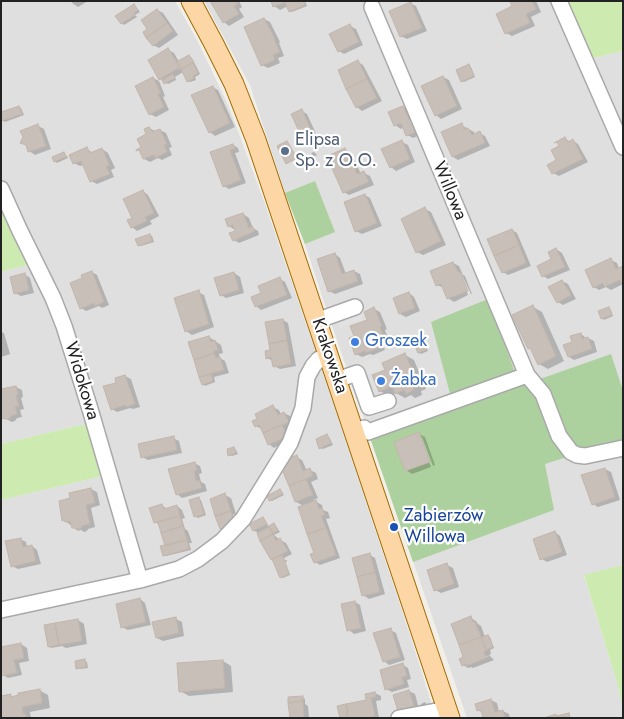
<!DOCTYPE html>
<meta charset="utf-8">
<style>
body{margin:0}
#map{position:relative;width:624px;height:719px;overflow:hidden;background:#f2efe9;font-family:Jost,sans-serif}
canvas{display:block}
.frame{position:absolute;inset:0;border:2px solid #222;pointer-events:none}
</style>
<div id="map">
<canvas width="624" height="719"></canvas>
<div class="frame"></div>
</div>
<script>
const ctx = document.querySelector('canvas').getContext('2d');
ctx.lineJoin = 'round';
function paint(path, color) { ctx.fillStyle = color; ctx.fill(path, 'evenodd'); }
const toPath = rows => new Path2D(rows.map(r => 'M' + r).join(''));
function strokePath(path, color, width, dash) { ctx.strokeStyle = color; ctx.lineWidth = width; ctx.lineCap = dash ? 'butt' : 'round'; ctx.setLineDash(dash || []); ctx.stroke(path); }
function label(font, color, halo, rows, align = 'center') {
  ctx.font = font + ' Jost,sans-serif'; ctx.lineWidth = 4.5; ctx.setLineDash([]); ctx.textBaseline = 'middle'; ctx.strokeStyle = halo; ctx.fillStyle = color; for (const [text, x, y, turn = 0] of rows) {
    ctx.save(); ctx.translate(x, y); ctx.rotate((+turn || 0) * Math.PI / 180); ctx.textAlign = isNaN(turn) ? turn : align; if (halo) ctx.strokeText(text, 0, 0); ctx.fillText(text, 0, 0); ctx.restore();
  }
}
paint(toPath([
 [1,1,175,1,198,42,229,107,265,204,328,388,410,635,436,718,1,718,1,500,103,476,81,425,1,444,1,272,32,264,1,200],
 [204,1,564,1,589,59,623,51,623,565,584,576,618,686,623,709,623,718,467,718,327,311,305,244,285,193,250,85]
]), '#e0dfdf');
paint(toPath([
 [564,1,623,1,623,51,589,59],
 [1,200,32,264,1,272],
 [81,425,90,427,103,476,1,500,1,444],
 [623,565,623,709,618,686,584,575]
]), '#cdebb0');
paint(toPath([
 [315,181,335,232,305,244,285,193],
 [488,299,520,386,611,354,623,391,623,439,545,464,554,510,413,562,368,432,453,405,431,322]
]), '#add19e');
paint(toPath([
 [356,300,363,319,340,327,333,309],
 [377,357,382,370,364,376,372,398,392,391,398,407,366,419,347,368]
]), '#e2e2e2');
paint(toPath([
 [71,1,88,1,78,7,72,3],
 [211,1,239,1,242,7,239,9,244,17,229,26,224,22],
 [272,1,305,1,307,6,292,12,290,11,288,6,280,10,274,6],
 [515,1,536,1,541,12,531,17,535,26,512,36,506,33],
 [410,3,416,6,427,31,407,39,401,36],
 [134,5,140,12,135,15,137,17,124,25,122,23],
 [157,10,163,13,178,35,159,48,153,45,149,29],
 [264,19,270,22,280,42,279,43,284,56,278,58,280,63,268,68,262,65],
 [350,26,356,29,363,45,344,54,339,51],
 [168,50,174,53,179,62,189,56,191,58,195,64,200,74,195,77,196,80,190,82,188,81,183,72,175,77,176,80,168,84,160,79],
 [358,62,363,65,382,101,362,111,357,107],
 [469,66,471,67,475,77,464,82,462,81],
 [443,77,449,80,462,109,441,119,436,115],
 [153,78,159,81,165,96,163,97,169,110,156,117,150,114],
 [212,87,218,90,235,127,215,136,210,132],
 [19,107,21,108,24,115,5,122,2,120],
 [403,107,409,110,423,134,413,138,407,135,404,127,401,129,395,125],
 [302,111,307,114,318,138,309,142,304,139],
 [461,125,474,132,475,135,479,133,485,136,490,146,458,160,453,157],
 [38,126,44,129,51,149,35,155,29,151,24,137],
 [149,128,155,131,160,130,166,133,172,147,169,148,172,155,162,160,158,158,150,162,144,159],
 [565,139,571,142,573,141,578,144,588,162,559,176,553,173,561,147],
 [402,142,408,145,415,162,396,171,391,167],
 [233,145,238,148,239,152,235,153,246,183,229,189,224,186,212,152],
 [87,149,93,153,102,149,108,153,115,168,111,170,114,177,97,184,91,181,84,165,80,166,74,163],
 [345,149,351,153,361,174,364,173,370,176,374,185,349,195,344,192,336,165],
 [314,152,317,155,314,157,311,153],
 [64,154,66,155,68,158,57,163,55,161],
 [143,191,148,195,159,216,150,221,152,224,137,231,132,227],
 [365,195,370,198,382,226,362,234,356,231],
 [425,209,431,212,446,245,423,255,417,252],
 [243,214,249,218,253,228,258,231,259,235,239,243,234,240,236,232,235,230,229,226],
 [512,230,517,233,531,266,508,275,503,272],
 [149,235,152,236,154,242,141,246,139,245],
 [556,249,562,253,570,270,548,279,543,276,553,260],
 [335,254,340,258,346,274,354,271,360,274,363,284,335,294,329,291],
 [611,260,617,263,619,269,623,267,623,284,611,290,606,287,599,290,594,287],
 [453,263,459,266,463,275,465,276,472,294,471,294,461,273,459,273,468,295,454,302,448,298,444,288,437,285],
 [92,272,97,275,109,305,102,308,99,306,86,311,81,308,84,278],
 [234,273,240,277,244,293,226,298,221,295],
 [24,274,30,278,34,293,21,296,15,293],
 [280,279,285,282,292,298,261,310,256,306],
 [562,281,568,284,576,299,563,305,558,302],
 [198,292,204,295,214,327,192,335,186,331],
 [409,293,414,297,420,311,406,317,400,314,395,299],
 [533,307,542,312,564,361,548,369,539,364,533,350,529,348],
 [608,308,611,310,613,316,604,320,602,318],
 [374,309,380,312,387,329,385,330,389,341,382,343,385,350,373,355,370,354,362,357,356,354,356,336,368,320],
 [283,320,288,323,296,366,280,369,274,366,273,361,267,358],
 [1,332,4,333,10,354,1,357],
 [581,334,586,338,588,338,594,341,597,352,574,360,569,357,574,342],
 [209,337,221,345,223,353,219,354,220,358,225,361,229,373,214,377,215,382,205,386,203,384,190,343],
 [421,338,423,339,428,351,421,354,419,353],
 [405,355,414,360,426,389,421,391,422,395,415,398,411,395,405,398,396,393,389,396,380,391,387,371],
 [125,376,131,379,140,407,133,409,130,408,117,412,112,409,118,384],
 [16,387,22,390,23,397,21,398,24,409,20,410,22,417,17,418,15,421,12,422,2,417],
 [273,407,279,410,281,415,284,413,290,416,293,425,287,428,290,435,290,440,274,448,269,444,262,429,256,426,258,420],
 [419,434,425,437,435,465,433,466,422,437,419,437,431,467,412,474,406,470],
 [327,436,329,437,333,445,323,449,320,448],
 [173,438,179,441,182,453,148,460,142,457],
 [234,448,236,450,238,454,232,456,229,455],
 [296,457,302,460,307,471,310,470,316,473,318,479,311,482,318,498,313,500,322,505,323,510,328,512,330,518,326,519,340,558,320,565,315,562,316,554,304,506,296,502,281,465],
 [194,463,200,466,202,473,199,474,201,482,205,484,207,491,182,498,177,494],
 [605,469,611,472,620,500,598,507,593,504],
 [91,489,97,492,100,505,91,508,95,527,88,529,87,531,84,532,81,530,78,531,64,520],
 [280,491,284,495,272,501,270,500],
 [225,495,231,498,236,514,233,515,236,524,223,529,221,528],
 [199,499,201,500,206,515,198,518,195,516],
 [162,506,168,509,177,506,182,510,185,518,182,519,185,529,188,531,192,543,189,543,191,550,166,556,164,555,166,546,161,526,155,522],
 [263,518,265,520,269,527,274,525,276,526,280,532,274,535,280,540,286,543,292,554,284,558,290,575,283,578,281,577,275,560,261,540,257,532,254,531,251,525],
 [555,532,560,536,567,555,547,562,542,559],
 [20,539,26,542,27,548,32,546,37,550,41,564,18,569,12,566],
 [370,555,375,558,385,594,369,599,363,595],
 [447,565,453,568,459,587,441,593,435,590],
 [140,599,145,603,151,625,128,630,122,627],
 [355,602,360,605,366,631,354,634,349,630],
 [471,618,476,621,478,624,481,626,485,637,488,636,490,637,494,648,490,650,491,654,489,655,494,660,473,668,471,667,468,668,463,665,465,658],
 [176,619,182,622,184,636,163,641,157,638],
 [78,620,84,624,87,644,66,648,62,646,51,648,49,646],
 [390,630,396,633,405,660,389,665,384,661],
 [21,644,27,648,29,661,19,663,22,675,8,678,3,675],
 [85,661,87,662,88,668,80,669,77,668],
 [223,661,231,666,233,692,189,696,180,691],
 [403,665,408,668,411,679,407,680,409,687,392,692,386,689],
 [39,690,48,695,50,708,30,712,31,718,1,718,10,696,14,697],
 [409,691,415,694,419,709,399,710],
 [375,693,381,696,381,700,376,701,379,718,341,718,367,700],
 [302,697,305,699,305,704,308,706,309,718,291,718],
 [491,700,497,703,499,712,503,711,509,714,510,718,484,718,483,713,478,710],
 [425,702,428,706,423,707,421,705,421,704]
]), '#0003');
const building = toPath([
 [210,1,236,1,238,4,234,6,239,14,223,23,210,1],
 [271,1,285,1,286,2,273,7,271,1],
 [288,1,304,1,305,5,289,12,285,3,288,1],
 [512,1,532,1,536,9,526,14,530,23,505,34,496,14,512,6,510,2,512,1],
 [411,2,422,28,400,37,389,11,411,2],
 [134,4,138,10,134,13,135,15,121,24,115,16,134,4],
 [157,9,167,23,146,38,143,32,147,29,141,20,157,9],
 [264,18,275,39,274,39,280,52,273,55,275,60,261,66,244,27,264,18],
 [167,23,173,31,153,46,146,38,167,23],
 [350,24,359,42,338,52,329,34,350,24],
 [168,48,180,67,159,80,148,60,168,48],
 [189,55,194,62,179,70,178,68,180,67,176,62,189,55],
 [358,60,367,79,346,89,338,70,358,60],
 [193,63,198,73,193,76,194,78,187,82,181,69,193,63],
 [469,64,474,76,461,82,456,70,469,64],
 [173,74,175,78,164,84,162,80,173,74],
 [443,76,457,106,435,116,421,86,443,76],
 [153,77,161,93,158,94,164,107,149,115,135,86,153,77],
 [367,79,377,98,356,108,346,89,367,79],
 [213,86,230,123,209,133,191,95,213,86],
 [19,106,22,114,1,121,1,112,19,106],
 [403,106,409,119,412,118,418,131,406,136,401,123,394,126,388,112,403,106],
 [302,109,313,135,303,140,291,114,302,109],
 [462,123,464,129,468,128,472,135,480,131,485,143,452,157,441,132,462,123],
 [38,124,46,146,28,152,26,145,20,143,23,137,20,131,38,124],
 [149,127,152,132,160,129,167,144,164,145,167,152,155,158,154,155,143,159,139,150,136,151,136,150,141,147,137,139,146,134,144,129,149,127],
 [565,137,568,142,573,139,583,159,552,174,547,165,556,160,551,150,559,146,557,142,554,143,565,137],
 [402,140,410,159,390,168,381,149,402,140],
 [287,141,297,158,286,164,277,146,287,141],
 [233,144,235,149,230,150,241,180,223,187,210,152,233,144],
 [87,147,90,153,102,148,110,166,109,165,106,167,110,174,90,182,81,161,73,164,69,155,87,147],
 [345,148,357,174,364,171,369,182,343,193,331,166,334,165,330,155,345,148],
 [64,152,66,157,54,162,52,157,64,152],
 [143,190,154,213,145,217,147,221,131,228,127,220,132,218,123,199,143,190],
 [365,194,377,223,355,232,344,202,365,194],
 [425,207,441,241,416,253,401,219,425,207],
 [243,213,249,228,252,226,255,231,233,241,229,233,235,231,233,225,228,227,225,219,243,213],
 [512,229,519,245,494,256,487,239,512,229],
 [150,234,152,241,138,246,135,239,150,234],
 [519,245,526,263,502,273,494,256,519,245],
 [556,248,565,267,542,277,537,266,551,259,548,252,556,248],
 [335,253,342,274,354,270,358,281,328,292,317,259,335,253],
 [611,258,616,269,623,266,623,284,622,285,620,280,604,287,603,283,593,288,585,270,611,258],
 [453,262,458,272,460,272,468,291,447,299,441,284,436,286,430,271,453,262],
 [92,271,104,302,95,306,94,303,80,309,70,283,82,278,81,275,92,271],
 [234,272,239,290,220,296,214,278,234,272],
 [25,273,29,290,14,294,10,277,25,273],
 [280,277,287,295,255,307,251,297,261,293,258,286,280,277],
 [562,280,571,295,557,303,548,287,562,280],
 [199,290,209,324,185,332,174,298,199,290],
 [409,292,415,308,399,314,393,298,409,292],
 [533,305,556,356,538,365,530,348,528,349,512,315,533,305],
 [374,307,382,326,380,327,384,338,378,340,380,347,366,353,365,351,355,355,349,338,354,336,350,326,367,320,364,312,374,307],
 [609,307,612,315,601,319,598,311,609,307],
 [283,319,287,340,269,344,265,322,283,319],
 [581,333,582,339,588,337,592,349,568,357,563,345,572,342,570,336,581,333],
 [209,336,211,342,215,340,218,350,214,351,214,353,194,360,188,342,209,336],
 [421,336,426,350,418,353,412,340,421,336],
 [287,340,291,364,273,367,271,357,266,359,265,351,270,350,269,344,287,340],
 [214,353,216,358,220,357,224,370,199,377,194,360,214,353],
 [405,353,418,384,413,387,414,390,406,394,404,390,395,394,392,386,379,392,372,375,385,370,382,363,405,353],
 [211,374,213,381,202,385,199,377,211,374],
 [125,375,135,404,126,407,125,405,111,410,103,386,116,383,115,378,125,375],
 [16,386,18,394,16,395,19,406,15,407,17,414,11,416,10,418,5,419,1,418,1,389,16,386],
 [273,405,278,415,284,412,289,422,263,433,259,425,255,427,252,421,257,419,255,414,273,405],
 [282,425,285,432,284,433,285,437,268,445,263,433,282,425],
 [419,432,430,462,405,471,394,442,419,432],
 [327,434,331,443,319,449,316,439,327,434],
 [174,436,177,450,141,458,138,444,174,436],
 [234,447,236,453,228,456,227,449,234,447],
 [297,455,303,471,310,468,313,476,289,486,280,465,282,461,297,455],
 [195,462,197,470,194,471,196,481,199,480,202,488,176,495,168,469,195,462],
 [605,468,615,497,592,505,581,475,605,468],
 [306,479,313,495,295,502,289,486,306,479],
 [91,488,95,503,86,505,90,524,82,526,81,529,77,529,74,528,72,528,70,521,65,522,64,520,62,521,59,501,70,498,69,493,91,488],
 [280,489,283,494,269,501,267,496,280,489],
 [225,493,231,511,215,516,210,499,225,493],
 [199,497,204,514,194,517,189,500,199,497],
 [316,500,319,509,322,508,325,515,321,516,326,528,307,534,298,507,316,500],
 [162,504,164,509,177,505,180,516,154,523,149,508,162,504],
 [231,511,234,523,220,529,215,516,231,511],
 [180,516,183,526,161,533,158,522,180,516],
 [263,517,267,524,253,531,249,524,263,517],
 [274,523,278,531,273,533,269,526,274,523],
 [183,526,187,540,165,546,161,533,183,526],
 [269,527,273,534,260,541,257,533,269,527],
 [326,528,336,555,314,563,310,554,314,553,307,534,326,528],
 [555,531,562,552,540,560,533,539,555,531],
 [273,534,276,541,280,538,288,551,271,560,260,541,273,534],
 [21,538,23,547,32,545,36,561,11,567,5,541,21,538],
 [187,540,189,549,163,556,160,546,187,540],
 [370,553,375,572,357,577,352,558,370,553],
 [282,555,284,561,286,560,287,561,285,562,289,574,280,578,272,559,282,555],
 [447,563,454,584,434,591,427,570,447,563],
 [375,572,380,592,362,596,357,577,375,572],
 [140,598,146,622,121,628,116,604,140,598],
 [355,601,361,628,347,631,341,604,355,601],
 [471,616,473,622,475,622,481,637,459,645,451,624,471,616],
 [176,617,179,633,156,638,152,622,176,617],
 [78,619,82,641,59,645,55,623,78,619],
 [55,623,59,645,48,647,44,625,55,623],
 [391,628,400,657,383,662,373,633,391,628],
 [488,635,493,647,486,650,481,637,488,635],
 [481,637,486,651,484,652,485,656,488,655,489,657,466,666,466,664,462,666,459,659,463,657,459,645,481,637],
 [21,643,24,658,14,660,17,673,1,676,1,647,21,643],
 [85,659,86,667,76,669,75,661,85,659],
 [223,660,225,688,179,692,177,663,223,660],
 [403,663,407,676,402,677,404,684,385,690,380,670,403,663],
 [40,689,42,703,22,707,23,714,26,714,26,718,1,718,1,696,11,694,11,697,18,695,18,693,40,689],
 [409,690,414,706,398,711,393,695,409,690],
 [375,692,376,697,371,698,375,716,369,718,348,718,346,712,348,712,346,704,366,700,365,694,375,692],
 [303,696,303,701,288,703,288,697,303,696],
 [491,699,495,712,503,710,505,718,483,718,481,710,477,711,475,704,491,699],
 [303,701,304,718,290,718,288,703,303,701],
 [346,704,348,712,346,712,348,718,340,718,337,706,346,704],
 [569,713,570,718,544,718,556,714,556,716,569,713]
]);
paint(building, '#c7bfb8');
strokePath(building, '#c4b6ab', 1);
const minor = toPath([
 [559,1,623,147],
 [372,7,527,375,543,394,559,436,571,452,577,455,585,456,623,448],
 [1,189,20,231,53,298,64,326,90,409,140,580],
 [316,321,355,307],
 [337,380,357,373,369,407,388,401],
 [354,432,364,428,368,432,527,375],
 [1,610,140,580,179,569,198,559,222,541,243,519,290,443,303,408,307,377,313,366,319,359,328,356],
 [399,718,447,709]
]);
const major = toPath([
 [191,1,214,44,234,84,256,140,450,718]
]);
strokePath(minor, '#a9a9a9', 18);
strokePath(major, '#a06b00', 21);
strokePath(minor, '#fff', 15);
strokePath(major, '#fcd6a4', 19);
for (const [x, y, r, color] of [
 [285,151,5,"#5c6f8a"],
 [355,342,5,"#3f7fe0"],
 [381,381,5,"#3f7fe0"],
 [394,527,5,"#1a4fb4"]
]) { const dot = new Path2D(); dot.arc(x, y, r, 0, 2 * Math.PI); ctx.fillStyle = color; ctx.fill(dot); strokePath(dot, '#fff', 2); }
label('18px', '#4e5e75', '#fff', [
 ["Elipsa",295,141],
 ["Sp. z O.O.",295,162]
], 'left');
label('18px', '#222', '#fff', [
 ["Willowa",449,191,67],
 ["Krakowska",329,356,71],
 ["Widokowa",81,381,73]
]);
label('18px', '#366cbe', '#fff', [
 ["Groszek",365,342],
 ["Żabka",391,381]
], 'left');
label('18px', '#164399', '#fff', [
 ["Zabierzów",404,517],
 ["Willowa",404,538]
], 'left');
</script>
